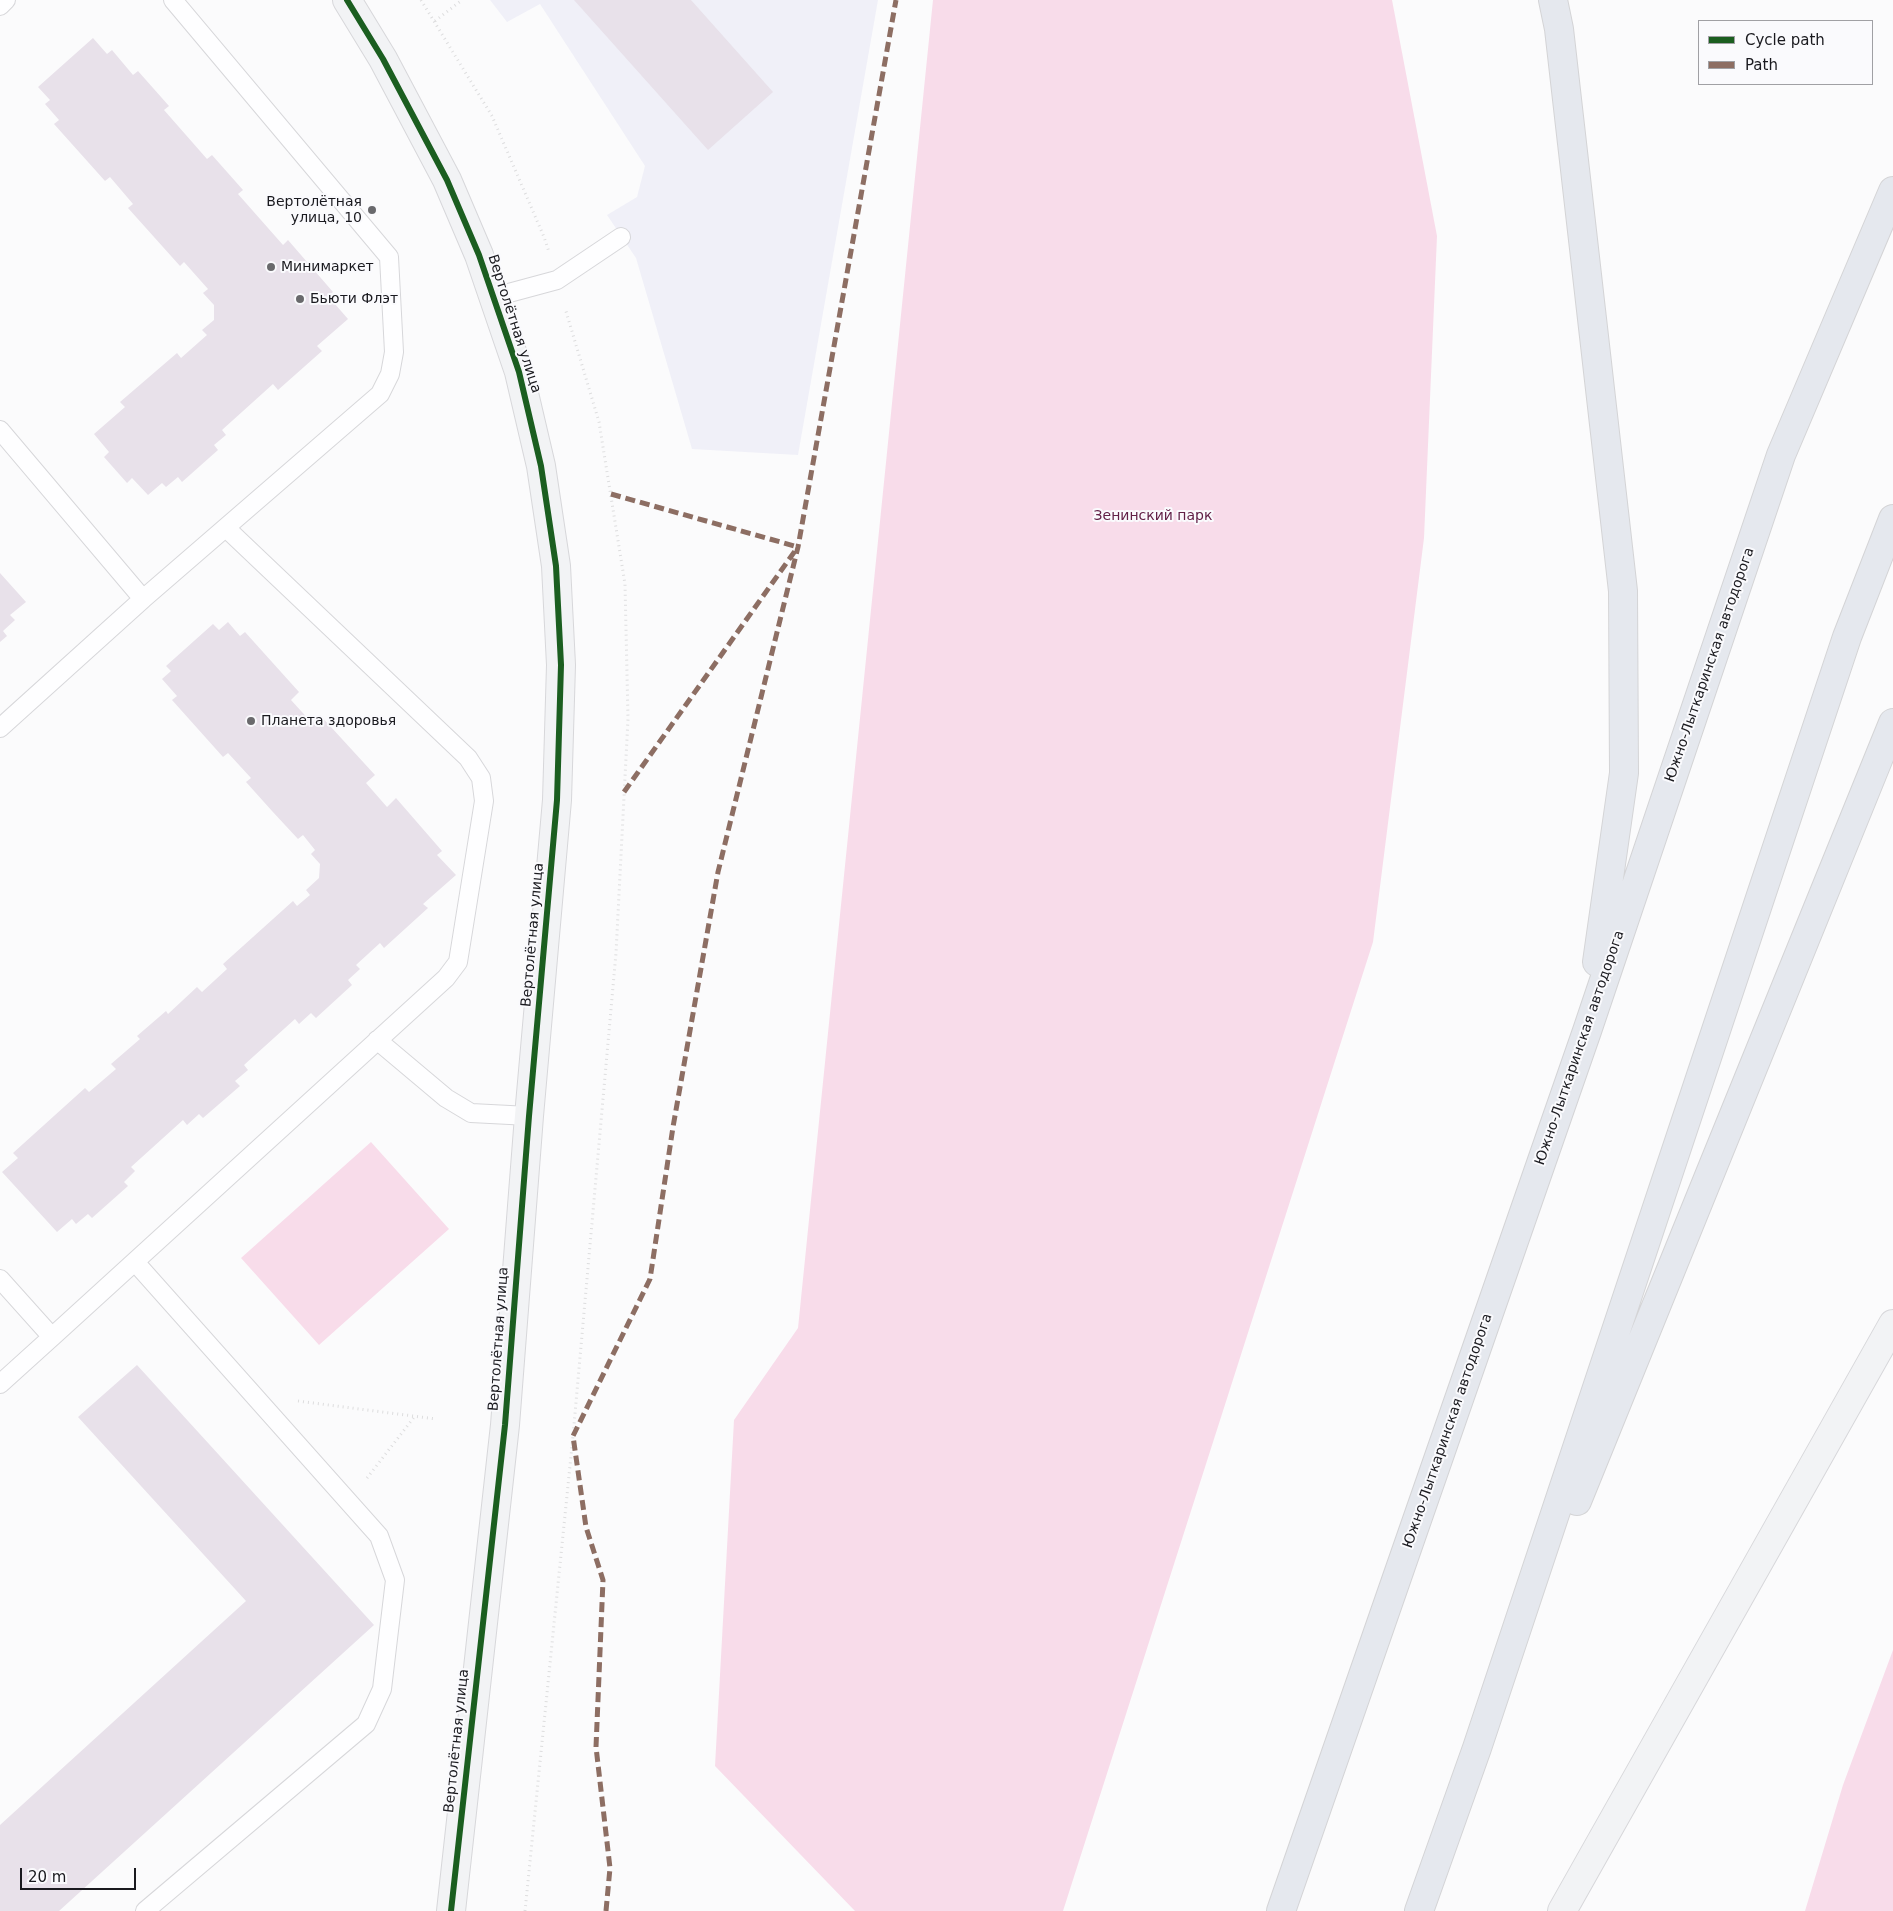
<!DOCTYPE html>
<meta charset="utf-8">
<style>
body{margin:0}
#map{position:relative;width:1893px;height:1911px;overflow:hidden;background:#fbfbfc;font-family:"DejaVu Sans",sans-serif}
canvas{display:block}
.legend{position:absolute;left:1698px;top:20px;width:175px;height:65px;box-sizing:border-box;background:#fafafd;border:1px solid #a0a0a4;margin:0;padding:6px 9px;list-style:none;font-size:15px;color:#1a1a1f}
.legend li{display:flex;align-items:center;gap:10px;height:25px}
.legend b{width:25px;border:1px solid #a0a0a4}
.scale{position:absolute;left:20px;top:1868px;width:116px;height:22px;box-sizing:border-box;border:2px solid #1a1a1f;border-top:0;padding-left:6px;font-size:15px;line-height:18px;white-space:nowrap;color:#1a1a1f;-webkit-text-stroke:4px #fafafd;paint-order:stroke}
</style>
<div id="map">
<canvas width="1893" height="1911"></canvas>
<ul class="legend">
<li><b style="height:6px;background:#1b5e20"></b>Cycle path</li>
<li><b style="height:6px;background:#8d6e63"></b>Path</li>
</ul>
<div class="scale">20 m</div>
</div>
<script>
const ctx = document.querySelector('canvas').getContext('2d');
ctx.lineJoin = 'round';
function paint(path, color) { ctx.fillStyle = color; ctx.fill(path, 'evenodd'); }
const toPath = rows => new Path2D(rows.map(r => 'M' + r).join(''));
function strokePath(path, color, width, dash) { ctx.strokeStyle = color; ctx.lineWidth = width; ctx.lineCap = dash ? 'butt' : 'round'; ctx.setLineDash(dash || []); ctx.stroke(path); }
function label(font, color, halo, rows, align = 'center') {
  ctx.font = font + ' "DejaVu Sans",sans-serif'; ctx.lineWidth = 4; ctx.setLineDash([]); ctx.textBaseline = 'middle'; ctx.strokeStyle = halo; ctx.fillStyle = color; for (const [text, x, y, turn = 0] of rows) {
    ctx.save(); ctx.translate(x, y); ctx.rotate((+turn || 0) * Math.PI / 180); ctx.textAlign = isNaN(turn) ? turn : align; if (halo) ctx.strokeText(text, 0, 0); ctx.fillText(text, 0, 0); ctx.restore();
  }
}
paint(toPath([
 [490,0,878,0,798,455,692,449,636,258,607,215,637,197,645,166,540,4,507,22]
]), '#f0f0f8');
paint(toPath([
 [933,0,1392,0,1437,236,1424,538,1373,942,1063,1911,855,1911,715,1766,734,1420,798,1328],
 [371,1142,449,1229,319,1345,241,1258],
 [1893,1650,1893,1911,1805,1911,1843,1785]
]), '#f8dcea');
paint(toPath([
 [574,0,691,0,773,92,708,150],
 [93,38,107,54,112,50,133,75,138,71,169,106,164,110,207,159,212,155,243,190,238,194,283,245,288,240,333,292,328,296,348,319,317,346,322,351,278,390,273,384,222,430,226,435,214,445,218,450,182,482,178,477,166,487,162,483,148,495,132,478,127,483,104,457,109,452,94,434,125,407,120,402,177,353,181,358,207,335,202,330,214,320,214,305,203,293,208,289,184,262,180,266,128,208,133,204,110,177,105,181,54,124,59,120,45,104,50,100,38,87],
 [0,573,26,602,10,615,15,620,3,631,7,636,0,642],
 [228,622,240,636,245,632,299,692,291,700,312,723,320,715,375,775,366,783,387,807,396,798,442,851,437,855,456,875,423,904,428,908,384,948,380,943,356,965,360,969,348,980,352,985,316,1018,311,1013,299,1024,295,1019,244,1065,248,1070,235,1081,240,1086,203,1118,199,1114,187,1125,183,1120,131,1167,135,1171,124,1182,128,1186,92,1218,88,1214,76,1224,72,1219,57,1232,2,1172,18,1158,13,1153,85,1088,89,1092,116,1069,111,1064,140,1039,137,1036,166,1011,168,1014,197,987,202,992,227,969,223,964,293,901,297,906,310,895,306,890,319,878,320,864,311,854,315,850,303,835,298,839,272,811,246,782,251,778,228,753,223,757,172,700,177,696,162,679,171,671,166,666,213,624,219,630],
 [137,1365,374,1625,59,1911,0,1911,0,1825,246,1601,78,1417]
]), '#e8e1ea');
const lane = toPath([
 [0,6,6,0],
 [494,297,557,280,621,237],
 [0,430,143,599,380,394,390,374,394,352,389,257,173,0],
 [0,728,143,599],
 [377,1040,446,1098,471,1113,529,1116],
 [135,1262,379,1536,395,1580,382,1689,366,1724,145,1911],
 [0,1279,52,1337,446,978,458,962,484,801,481,778,468,758,226,528],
 [0,1384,52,1337]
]);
const secondary = toPath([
 [347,0,383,59,447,180,479,255,519,372,541,466,556,566,561,665,557,800,529,1116,505,1425,451,1911],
 [1562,1911,1893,1324]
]);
const primary = toPath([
 [1553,0,1559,29,1623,591,1624,773,1597,962],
 [1577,1501,1893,723],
 [1281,1911,1587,1031,1781,455,1893,191],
 [1419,1911,1477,1748,1847,637,1893,519]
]);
strokePath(lane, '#d7d7da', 20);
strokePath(secondary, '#d7d7da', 30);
strokePath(primary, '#d4d4d6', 30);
strokePath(toPath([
 [421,0,492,116,544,237,549,252],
 [435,21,462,0],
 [298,1401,436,1419],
 [367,1478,415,1416],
 [525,1911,573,1436,616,953,628,719,625,584,599,422,565,308]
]), '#ddddde', 3, [1, 4]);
strokePath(lane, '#fefeff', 18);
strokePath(secondary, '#f2f3f5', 28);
strokePath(primary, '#e5e8ee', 28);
strokePath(toPath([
 [611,494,798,547],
 [624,792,795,551],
 [606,1911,610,1868,596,1747,603,1580,586,1527,573,1436,650,1279,673,1127,718,872,798,547,896,0]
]), '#8d6e63', 5, [10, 5]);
strokePath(toPath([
 [347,0,383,59,447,180,479,255,519,372,541,466,556,566,561,665,557,800,529,1116,505,1425,451,1911]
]), '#1b5e20', 6);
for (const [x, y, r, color] of [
 [372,210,5,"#69696c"],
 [271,267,5,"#69696c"],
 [300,299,5,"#69696c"],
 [251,721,5,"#69696c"]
]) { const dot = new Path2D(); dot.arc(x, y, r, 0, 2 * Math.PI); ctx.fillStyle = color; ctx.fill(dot); strokePath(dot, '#fafafd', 2); }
label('14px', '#1a1a1f', '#fafafd', [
 ["Вертолётная",362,202,"right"],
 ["улица, 10",362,218,"right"],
 ["Минимаркет",281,267],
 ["Бьюти Флэт",310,299],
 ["Планета здоровья",261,721]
], 'left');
label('14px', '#1a1a1f', '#fafafd', [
 ["Вертолётная улица",514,324,72],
 ["Южно-Лыткаринская автодорога",1710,665,-71],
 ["Вертолётная улица",533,935,-85],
 ["Южно-Лыткаринская автодорога",1580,1048,-71],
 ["Вертолётная улица",499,1339,-86],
 ["Южно-Лыткаринская автодорога",1448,1431,-71],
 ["Вертолётная улица",457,1741,-84]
]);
label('14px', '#622047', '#fafafd', [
 ["Зенинский парк",1153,516]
]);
</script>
